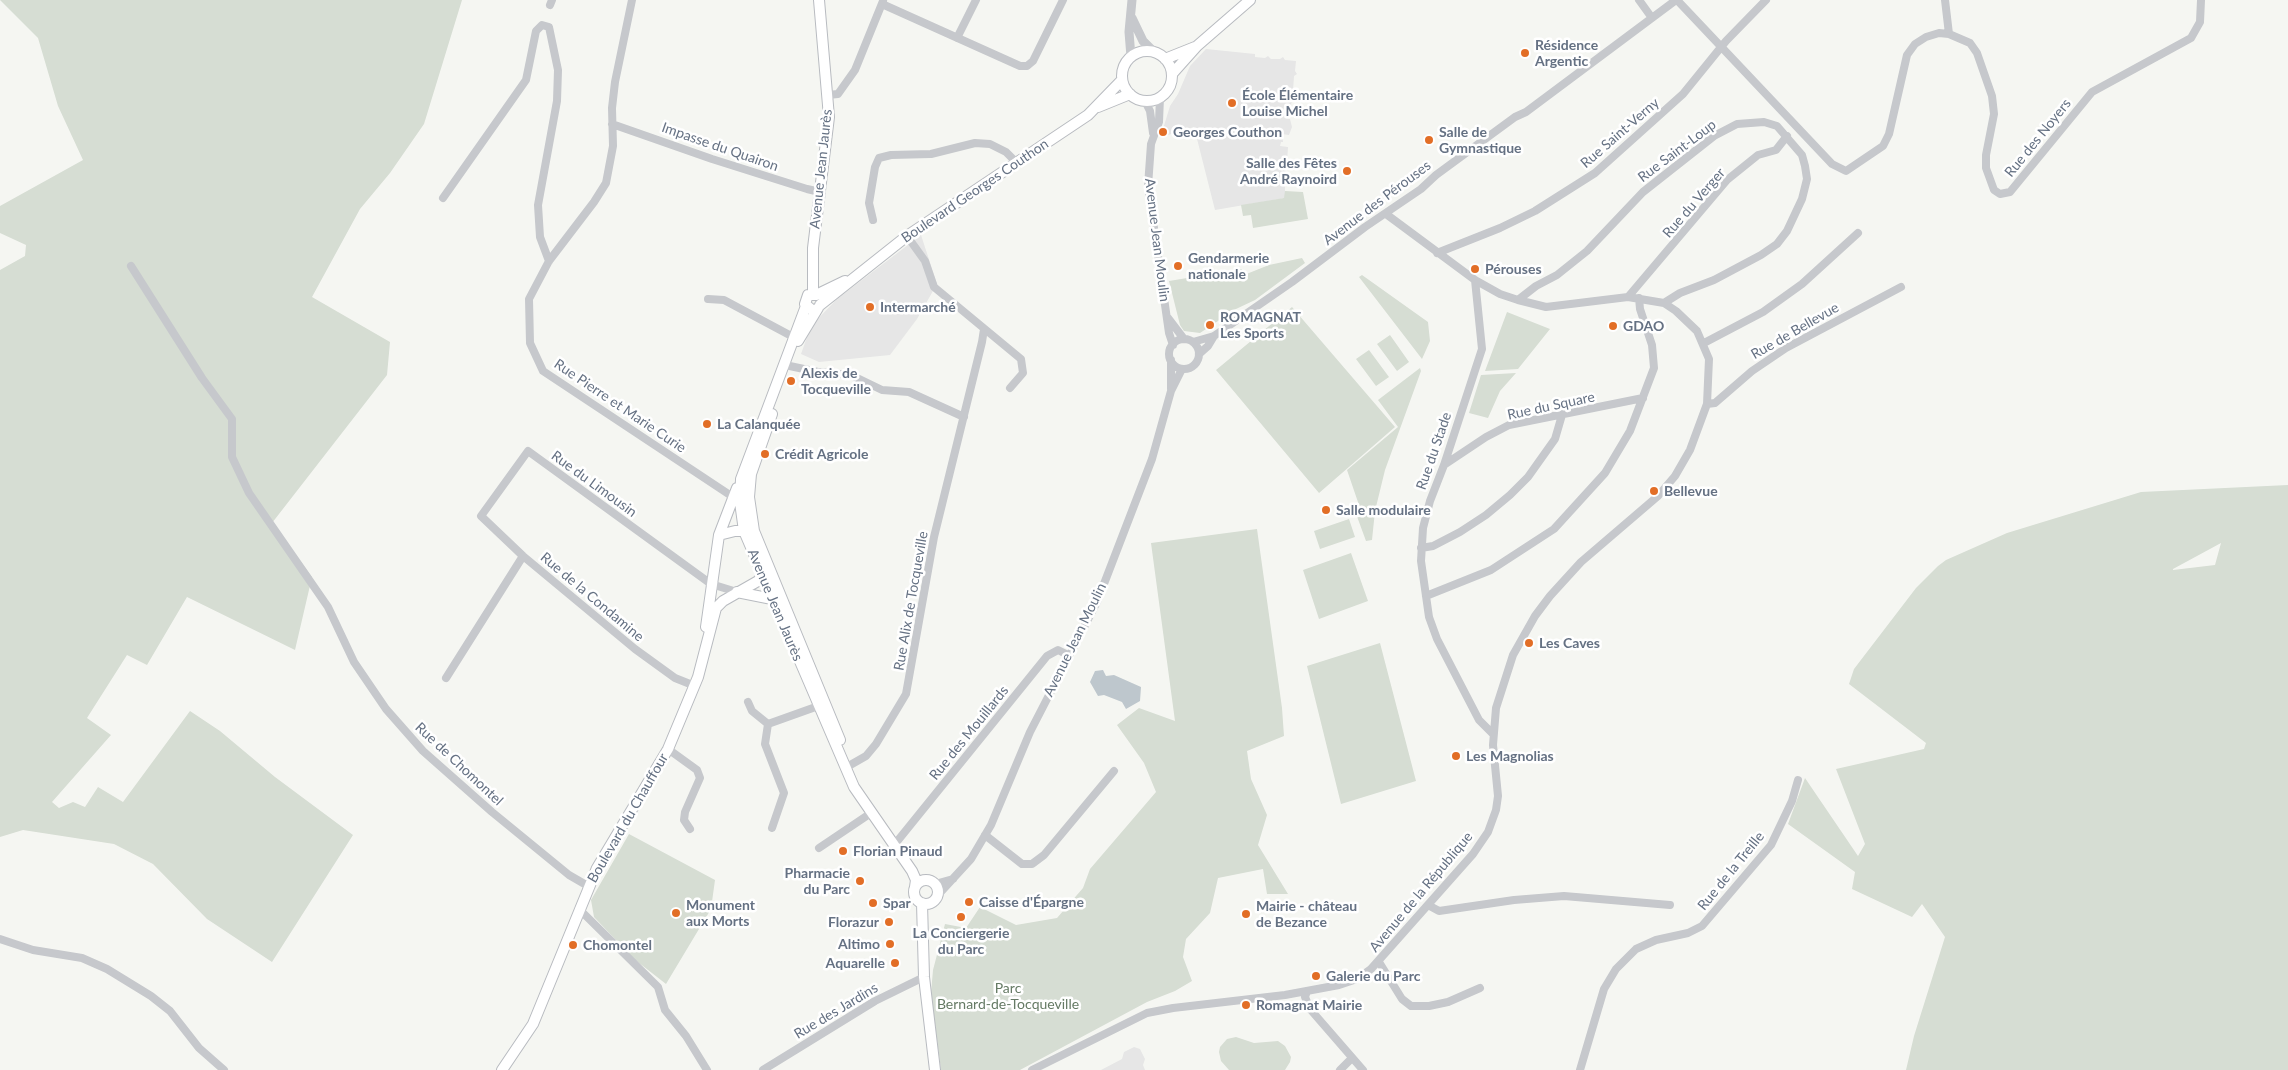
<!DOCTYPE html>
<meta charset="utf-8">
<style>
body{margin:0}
canvas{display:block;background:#f5f6f2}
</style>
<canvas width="2288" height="1070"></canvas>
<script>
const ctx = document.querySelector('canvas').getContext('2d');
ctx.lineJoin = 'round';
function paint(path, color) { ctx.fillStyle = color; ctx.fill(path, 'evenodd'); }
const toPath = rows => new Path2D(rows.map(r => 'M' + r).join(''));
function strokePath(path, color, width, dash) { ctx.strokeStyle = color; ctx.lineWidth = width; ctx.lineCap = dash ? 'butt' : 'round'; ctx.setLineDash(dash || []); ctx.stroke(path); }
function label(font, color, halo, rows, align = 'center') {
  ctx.font = font + ' Lato,sans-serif'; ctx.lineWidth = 5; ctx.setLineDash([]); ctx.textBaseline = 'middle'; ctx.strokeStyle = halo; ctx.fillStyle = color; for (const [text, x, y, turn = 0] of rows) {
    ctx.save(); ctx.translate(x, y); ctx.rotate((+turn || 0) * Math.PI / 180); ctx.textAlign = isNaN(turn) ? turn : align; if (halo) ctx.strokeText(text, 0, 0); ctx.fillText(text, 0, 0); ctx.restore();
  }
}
paint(toPath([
 [1206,49,1255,54,1255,57,1265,58,1268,56,1271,59,1280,59,1283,57,1285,60,1296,61,1295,71,1297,74,1294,76,1293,91,1295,94,1292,97,1291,106,1284,106,1283,111,1286,111,1285,118,1290,119,1292,127,1289,135,1282,134,1283,142,1281,142,1280,146,1288,147,1287,162,1289,164,1286,167,1285,177,1288,180,1285,182,1285,198,1215,210,1194,127,1165,136,1166,130,1163,129,1170,106,1178,94,1190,66],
 [921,235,937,284,917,319,890,355,819,362,801,354,811,326,837,299],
 [1134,1047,1140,1049,1145,1059,1143,1065,1145,1070,1101,1070,1122,1059,1124,1052]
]), '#e6e6e6');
paint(toPath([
 [0,0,462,0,424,124,390,173,360,209,312,297,390,342,387,375,272,523,312,577,295,650,187,597,147,665,127,655,87,718,111,735,52,802,59,808,73,802,85,807,98,787,123,802,190,711,220,731,275,777,353,835,272,962,207,919,153,864,114,844,23,830,0,837,0,270,25,256,26,245,0,233,0,206,83,160,58,106,38,38],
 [1285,191,1303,192,1308,219,1253,228,1251,215,1243,216,1241,205,1284,198],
 [1302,258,1305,263,1255,300,1236,309,1200,333,1184,331,1180,325,1169,281,1242,269,1244,275,1269,265],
 [1362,275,1428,322,1430,341,1422,359,1359,277],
 [1292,307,1395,427,1319,493,1216,370],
 [1507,312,1550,329,1518,369,1485,371],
 [1390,335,1409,362,1397,371,1377,344],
 [1369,350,1389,377,1376,386,1356,359],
 [1420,368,1421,371,1385,470,1375,511,1372,540,1366,541,1355,511,1360,508,1347,470,1398,427,1378,400],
 [1516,373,1500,391,1488,418,1469,413,1481,375],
 [2288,485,2288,1070,1906,1070,1914,1036,1945,937,1922,904,1912,917,1852,889,1855,872,1788,824,1805,778,1858,856,1865,844,1836,769,1924,749,1926,743,1849,684,1854,669,1916,588,1938,566,1946,560,2007,533,2141,492],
 [2221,543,2215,565,2173,570,2173,569],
 [1349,519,1355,537,1320,549,1314,531],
 [1257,529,1282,708,1284,736,1247,751,1251,779,1267,815,1258,845,1288,894,1267,894,1263,869,1218,878,1210,913,1186,939,1183,957,1192,981,1175,991,1147,1002,1020,1070,941,1070,931,993,933,970,945,924,966,928,980,907,1016,925,1057,918,1083,888,1090,869,1156,792,1144,763,1117,725,1139,708,1175,721,1151,543],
 [1351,553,1368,601,1319,619,1303,570],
 [1380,643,1416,781,1341,804,1307,666],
 [629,834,715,880,711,909,666,984,634,959,594,917,591,900],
 [1236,1037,1254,1043,1278,1041,1285,1046,1291,1057,1290,1062,1285,1070,1229,1070,1221,1061,1219,1052,1220,1047,1227,1039]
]), '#d6ddd3');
paint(toPath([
 [1103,670,1106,676,1114,675,1141,687,1140,701,1126,709,1122,702,1104,695,1098,696,1090,682,1095,671]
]), '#bec7cd');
const secondary = toPath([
 '1122 76a25 25 0 1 1 50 0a25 25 0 1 1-50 0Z',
 [1165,59,1195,47],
 [1172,74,1197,46,1250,0],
 [1098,107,1130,94],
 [813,294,813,248,829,117,819,0],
 [820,305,907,236,1088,115,1122,80],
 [806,306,741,479,740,502,744,531,854,787,912,871,916,880,915,887],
 [811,309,805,304,808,295,816,295,845,281],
 [798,341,818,308],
 [772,414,751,474,749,497,754,531,840,740],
 [719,535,735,531,744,531,749,536],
 [737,592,772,599],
 [706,627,719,535,737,488],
 '914 892a12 12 0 1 1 24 0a12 12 0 1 1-24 0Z',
 [922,903,924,977,935,1070],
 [502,1070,533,1024,597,868,668,749,698,677,716,608,723,601,758,581,765,572]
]);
strokePath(secondary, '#b8bbc0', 12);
strokePath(toPath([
 [632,0,615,82,612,108,613,146,606,183,594,202,549,261,529,299,530,343,543,371,736,499],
 [1639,0,1652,18],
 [1677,0,1832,164,1846,171,1883,146,1889,134,1907,55,1915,44,1926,37,1939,33,1949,34,1970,43,1977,53,1992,96,1994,114,1986,155,1986,168,1994,190,2000,194,2010,192,2092,92,2191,38,2200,22,2201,0],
 [1945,0,1949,34],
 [882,4,1020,66,1027,66,1033,61,1063,0],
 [550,5,552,0],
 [957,38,976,0],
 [828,95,838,94,855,70,883,1],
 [1160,97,1159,122,1151,144,1148,186,1169,333,1173,345],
 [1145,101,1150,111,1153,133],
 [612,124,712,159,807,189,820,192],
 [443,198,526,80,536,31,542,25,549,27,558,70,557,101,538,205,540,237,549,261],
 [873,220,869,203,875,167,879,158,891,155,931,154,975,143,990,144,1006,152,1016,162],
 [907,236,925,261,934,287,1021,359,1023,373,1010,388],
 [1437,253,1500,228,1535,211,1595,173,1683,94,1726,41,1766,0],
 [131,266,202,378,232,419,232,457,249,493,328,607,354,662,386,709,423,751,492,812,569,875,588,886],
 [1475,280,1482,349,1444,465,1430,501,1423,528,1421,561,1429,617,1437,639,1479,720,1493,734],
 [1628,297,1727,180,1758,155,1776,150,1787,136],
 [708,299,724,300,797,339],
 [1518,300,1536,286,1557,275,1587,251,1643,192,1714,136,1737,124,1764,122,1777,126,1802,155,1805,166,1807,179,1802,199,1787,231,1777,244,1761,255,1714,280,1680,293,1664,303],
 [1168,318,1184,339],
 '1169 354a15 15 0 1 1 30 0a15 15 0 1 1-30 0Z',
 [1193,342,1214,336,1292,282,1365,227,1421,189,1436,175,1515,117,1526,112,1676,0],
 [1704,343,1763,312,1802,284,1858,233],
 [1199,354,1208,346,1214,336],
 [785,365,818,372,851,375,882,390,909,392,964,417],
 [1171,389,1171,360],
 [1707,404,1715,403,1752,371,1786,348,1901,287],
 [1444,465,1486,437,1509,425,1643,398],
 [1421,548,1433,546,1460,532,1486,515,1510,495,1528,477,1555,439,1562,415],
 [1426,596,1491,570,1554,529,1605,473,1630,431,1654,368,1652,345,1640,309,1639,298],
 [446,678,523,556],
 [695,686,675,678,635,649,523,556,481,516,528,451,711,584,737,592],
 [748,702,752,711,768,724],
 [668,749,697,770,700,778,685,812,684,820,690,829],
 [845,768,866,756,876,744,906,694,934,537,982,342,984,329],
 [772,828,784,793,765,744,768,724,824,704],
 [985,835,1022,864,1032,864,1044,855,1114,771],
 [895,844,1047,656,1058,650,1068,655],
 [819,848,871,813],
 [935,884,953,879],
 [937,896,971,859,991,825,1030,732,1097,602,1152,459,1171,391,1182,369],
 [1428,905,1439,911,1514,900,1564,896,1670,905],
 [579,909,658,987,665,1010,686,1036,707,1070],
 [0,939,33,950,82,958,107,969,151,996,170,1011,199,1048,224,1070],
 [1379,962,1402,999,1411,1006,1429,1006,1448,1002,1480,988],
 [1307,991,1305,997,1310,1009,1363,1070],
 [763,1070,875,1001,924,977],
 [1032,1070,1147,1013,1173,1008,1285,995,1339,985,1357,979,1371,969,1473,854,1488,832,1496,810,1498,796,1493,745,1496,708,1513,655,1535,616,1550,596,1581,562,1658,496,1675,476,1690,450,1707,404,1709,359,1697,331,1676,311,1664,303,1628,297,1546,307,1518,300,1500,294,1475,280,1386,214],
 [1340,1070,1352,1058],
 [1580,1070,1604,989,1616,969,1636,949,1656,940,1688,933,1702,926,1771,845,1792,801,1798,780]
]), '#c6c8cc', 8);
strokePath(toPath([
 [1132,18,1143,41,1153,51],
 [1131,57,1129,32,1132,0]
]), '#c6c8cc', 9);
strokePath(secondary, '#fff', 10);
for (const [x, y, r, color] of [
 [1525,53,5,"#e26e26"],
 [1232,103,5,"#e26e26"],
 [1163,132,5,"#e26e26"],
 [1429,140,5,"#e26e26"],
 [1347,171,5,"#e26e26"],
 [1178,266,5,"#e26e26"],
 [1475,269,5,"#e26e26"],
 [870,307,5,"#e26e26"],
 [1210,325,5,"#e26e26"],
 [1613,326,5,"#e26e26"],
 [791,381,5,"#e26e26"],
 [707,424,5,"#e26e26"],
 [765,454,5,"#e26e26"],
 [1654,491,5,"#e26e26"],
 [1326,510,5,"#e26e26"],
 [1529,643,5,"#e26e26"],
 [1456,756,5,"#e26e26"],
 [843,851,5,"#e26e26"],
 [860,881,5,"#e26e26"],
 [969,902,5,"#e26e26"],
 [873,903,5,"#e26e26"],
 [676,913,5,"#e26e26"],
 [1246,914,5,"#e26e26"],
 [961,917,5,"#e26e26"],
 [889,922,5,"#e26e26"],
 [890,944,5,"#e26e26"],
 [573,945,5,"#e26e26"],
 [895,963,5,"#e26e26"],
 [1316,976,5,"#e26e26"],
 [1246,1005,5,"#e26e26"]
]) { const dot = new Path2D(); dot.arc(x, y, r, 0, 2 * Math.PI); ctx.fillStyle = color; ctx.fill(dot); strokePath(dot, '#fff', 2); }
label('bold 14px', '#657183', '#fff', [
 ["Résidence",1535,45],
 ["Argentic",1535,61],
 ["École Élémentaire",1242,95],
 ["Louise Michel",1242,111],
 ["Georges Couthon",1173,132],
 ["Salle de",1439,132],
 ["Gymnastique",1439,148],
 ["Salle des Fêtes",1337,163,"right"],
 ["André Raynoird",1337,179,"right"],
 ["Gendarmerie",1188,258],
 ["nationale",1188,274],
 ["Pérouses",1485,269],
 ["Intermarché",880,307],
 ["ROMAGNAT",1220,317],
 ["Les Sports",1220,333],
 ["GDAO",1623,326],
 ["Alexis de",801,373],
 ["Tocqueville",801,389],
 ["La Calanquée",717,424],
 ["Crédit Agricole",775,454],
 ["Bellevue",1664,491],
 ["Salle modulaire",1336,510],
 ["Les Caves",1539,643],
 ["Les Magnolias",1466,756],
 ["Florian Pinaud",853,851],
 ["Pharmacie",850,873,"right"],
 ["du Parc",850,889,"right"],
 ["Caisse d'Épargne",979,902],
 ["Spar",883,903],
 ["Monument",686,905],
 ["aux Morts",686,921],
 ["Mairie - château",1256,906],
 ["de Bezance",1256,922],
 ["Florazur",879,922,"right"],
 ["La Conciergerie",961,933,"center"],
 ["du Parc",961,949,"center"],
 ["Altimo",880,944,"right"],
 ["Chomontel",583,945],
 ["Aquarelle",885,963,"right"],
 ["Galerie du Parc",1326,976],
 ["Romagnat Mairie",1256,1005]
], 'left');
label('14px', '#657183', '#fff', [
 ["Rue Saint-Verny",1620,133,-41],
 ["Rue des Noyers",2038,138,-51],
 ["Impasse du Quairon",720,147,19],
 ["Rue Saint-Loup",1677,151,-37],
 ["Avenue Jean Jaurès",821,169,-84],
 ["Boulevard Georges Couthon",975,191,-34],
 ["Avenue des Pérouses",1377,203,-37],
 ["Rue du Verger",1694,203,-49],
 ["Avenue Jean Moulin",1157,240,83],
 ["Rue de Bellevue",1795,331,-30],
 ["Rue Pierre et Marie Curie",620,406,34],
 ["Rue du Square",1551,406,-12],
 ["Rue du Stade",1434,451,-71],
 ["Rue du Limousin",594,484,36],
 ["Rue de la Condamine",592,597,40],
 ["Rue Alix de Tocqueville",911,601,-80],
 ["Avenue Jean Jaurès",775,605,67],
 ["Avenue Jean Moulin",1075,640,-64],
 ["Rue des Mouillards",969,733,-51],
 ["Rue de Chomontel",459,764,43],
 ["Boulevard du Chauffour",628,818,-60],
 ["Rue de la Treille",1731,871,-51],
 ["Avenue de la République",1421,892,-50],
 ["Rue des Jardins",836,1011,-31]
]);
label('14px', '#657a64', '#fff', [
 ["Parc",1008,988],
 ["Bernard-de-Tocqueville",1008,1004]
]);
</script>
